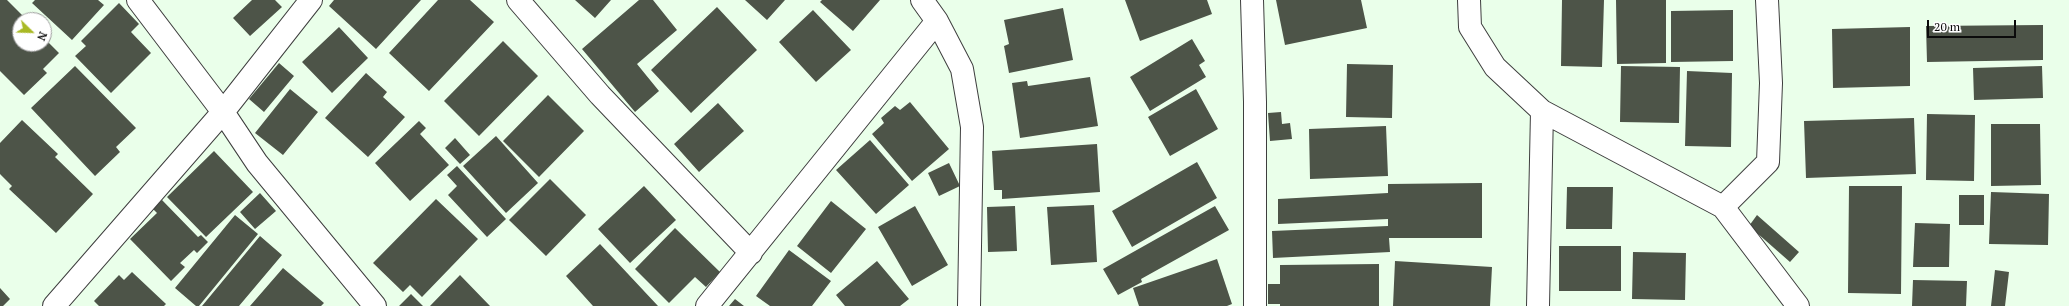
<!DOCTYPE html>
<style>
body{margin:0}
#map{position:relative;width:2069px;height:306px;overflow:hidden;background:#eaffea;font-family:"PT Serif",serif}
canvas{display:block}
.north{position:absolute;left:12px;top:12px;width:40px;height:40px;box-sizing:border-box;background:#fff;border:1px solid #9d9d9d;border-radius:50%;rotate:113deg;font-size:11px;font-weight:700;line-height:16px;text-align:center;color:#0b0b0b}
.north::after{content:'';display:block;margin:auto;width:14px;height:18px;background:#a9b925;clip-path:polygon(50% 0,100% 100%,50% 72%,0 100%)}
.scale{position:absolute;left:1927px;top:20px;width:89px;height:18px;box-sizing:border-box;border:2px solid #0b0b0b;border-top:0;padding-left:5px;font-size:12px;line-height:14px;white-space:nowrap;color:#0b0b0b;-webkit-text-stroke:3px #fff;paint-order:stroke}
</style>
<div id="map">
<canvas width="2069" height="306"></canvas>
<div class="north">N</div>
<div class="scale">20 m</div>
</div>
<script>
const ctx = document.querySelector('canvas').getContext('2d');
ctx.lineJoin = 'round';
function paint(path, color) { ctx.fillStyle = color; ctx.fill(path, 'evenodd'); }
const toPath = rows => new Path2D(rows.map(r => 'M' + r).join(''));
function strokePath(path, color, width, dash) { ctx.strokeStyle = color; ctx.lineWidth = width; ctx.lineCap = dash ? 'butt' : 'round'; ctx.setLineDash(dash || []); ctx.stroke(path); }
paint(toPath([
 [0,0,7,0,27,20,20,20,20,44,44,44,44,38,59,53,43,69,47,73,24,95,0,71],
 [35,0,98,0,104,5,72,40,32,3],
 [252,0,275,0,282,7,250,36,233,18],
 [334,0,421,0,376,49,329,6],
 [438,0,470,0,494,22,429,91,389,53],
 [575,0,611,0,595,18],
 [639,0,653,0,677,30,637,64,659,91,635,112,582,49],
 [745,0,785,0,767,20],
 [822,0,880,0,853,31,820,2],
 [1125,0,1207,0,1212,14,1140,41],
 [1276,0,1361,0,1367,28,1285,45],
 [1562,0,1604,0,1602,67,1561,66],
 [1616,0,1666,0,1666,63,1617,64],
 [119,3,139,24,131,32,151,53,111,93,75,56,86,46,81,41],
 [717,7,757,50,691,113,651,70],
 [1063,8,1073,60,1009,73,1004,46,1009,44,1004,20],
 [813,10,851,50,816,82,779,42],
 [1733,10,1733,61,1671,62,1671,11],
 [2043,25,2043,60,1927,62,1926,26],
 [339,27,368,58,332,93,302,62],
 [1910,27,1910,86,1833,88,1832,29],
 [1192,39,1205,61,1199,65,1206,77,1150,111,1130,77],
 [503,41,538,76,479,136,444,101],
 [279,63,294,76,264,112,249,99],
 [1347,64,1393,65,1392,118,1346,117],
 [75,66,136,128,116,147,120,152,95,176,31,108],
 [1621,66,1680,67,1679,123,1620,122],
 [2042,66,2043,98,1974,100,1973,68],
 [1687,71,1732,73,1731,147,1685,146],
 [366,73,387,92,383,97,405,117,368,157,325,118],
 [1090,77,1098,126,1020,138,1012,83,1027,81,1028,86],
 [290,89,318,112,283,155,255,133],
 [1196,89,1218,129,1170,156,1148,117],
 [548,95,584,131,539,177,503,141],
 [910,102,949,149,912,181,872,134,884,123,881,118,895,106,900,110],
 [718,103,744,131,699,172,674,144],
 [1281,112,1282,124,1290,123,1292,139,1270,141,1268,113],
 [1927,114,1975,115,1974,181,1926,180],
 [1914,118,1916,174,1806,178,1804,121],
 [22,120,58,154,55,157,93,194,56,233,9,189,12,186,0,174,0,143],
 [419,121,426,128,420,134,449,165,410,201,375,163],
 [1991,124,2040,124,2041,185,1991,186],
 [1386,126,1388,176,1310,179,1309,129],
 [496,136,538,183,506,213,463,166],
 [455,138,470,155,460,164,445,148],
 [870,140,909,185,876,214,836,170],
 [1097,144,1100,192,1002,199,1002,190,994,190,992,151],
 [214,151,253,192,206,237,167,197],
 [1197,162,1217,198,1132,247,1112,211],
 [949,163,960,186,939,196,928,173],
 [457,166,506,219,487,237,448,195,457,186,447,175],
 [550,179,586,215,546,256,509,220],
 [1482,183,1482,238,1389,238,1390,252,1273,258,1272,231,1388,226,1388,219,1278,224,1278,199,1388,193,1388,184],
 [644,186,676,220,630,263,598,229],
 [1849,186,1902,186,1901,294,1848,293],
 [1567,187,1613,187,1612,229,1566,229],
 [1991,192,2049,194,2048,245,1989,244],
 [260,193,276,211,255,229,240,212],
 [1959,195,1984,195,1984,225,1959,225],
 [436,199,478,239,422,297,410,285,403,292,373,263],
 [162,200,198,237,201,235,208,242,197,253,194,250,180,263,185,267,171,281,130,239,157,213,153,209],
 [831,201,866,229,831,273,797,246],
 [1094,205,1097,262,1051,265,1047,207],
 [915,206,948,265,912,286,878,227],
 [1015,206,1017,251,988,252,987,207],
 [1215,206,1229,230,1141,279,1142,282,1118,295,1103,269],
 [235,215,258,234,199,306,196,306,175,288],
 [1757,215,1799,252,1790,262,1749,226],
 [1915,223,1950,224,1949,267,1913,267],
 [675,228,720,272,706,287,695,277,669,303,635,269],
 [260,236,282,255,239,306,202,306],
 [600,244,658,306,593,306,566,276],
 [1559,246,1621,246,1621,291,1559,291],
 [789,250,831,281,812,306,770,306,756,296],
 [1633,252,1686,253,1685,300,1632,299],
 [1217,259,1232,304,1227,306,1139,306,1133,288],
 [877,261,909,299,900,306,845,306,836,295],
 [1395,261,1492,267,1490,306,1393,306],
 [1379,264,1379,306,1280,306,1280,304,1268,304,1268,284,1280,284,1280,265],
 [283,268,324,303,321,306,250,306],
 [1995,270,2009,272,2005,306,1991,306],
 [132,272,166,304,164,306,99,306,94,301,119,275,124,280],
 [460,275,490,306,430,306],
 [1913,280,1967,281,1966,306,1912,306],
 [0,288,10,299,3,306,0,306],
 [411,294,423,306,399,306],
 [735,299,744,306,729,306]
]), '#4d5448');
const minor = toPath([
 [138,0,223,112,257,163,375,306],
 [518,0,600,95,751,253],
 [922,0,937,21,962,69,972,127,969,306],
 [1252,0,1255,102,1255,306],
 [1469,0,1470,27,1495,67,1542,111,1723,207,1798,306],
 [1723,207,1768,162,1771,83,1767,0],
 [54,306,223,112,311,0],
 [707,306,937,21],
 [1538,306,1542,111]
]);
strokePath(minor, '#3e3e3e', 24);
strokePath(minor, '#fff', 22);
</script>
